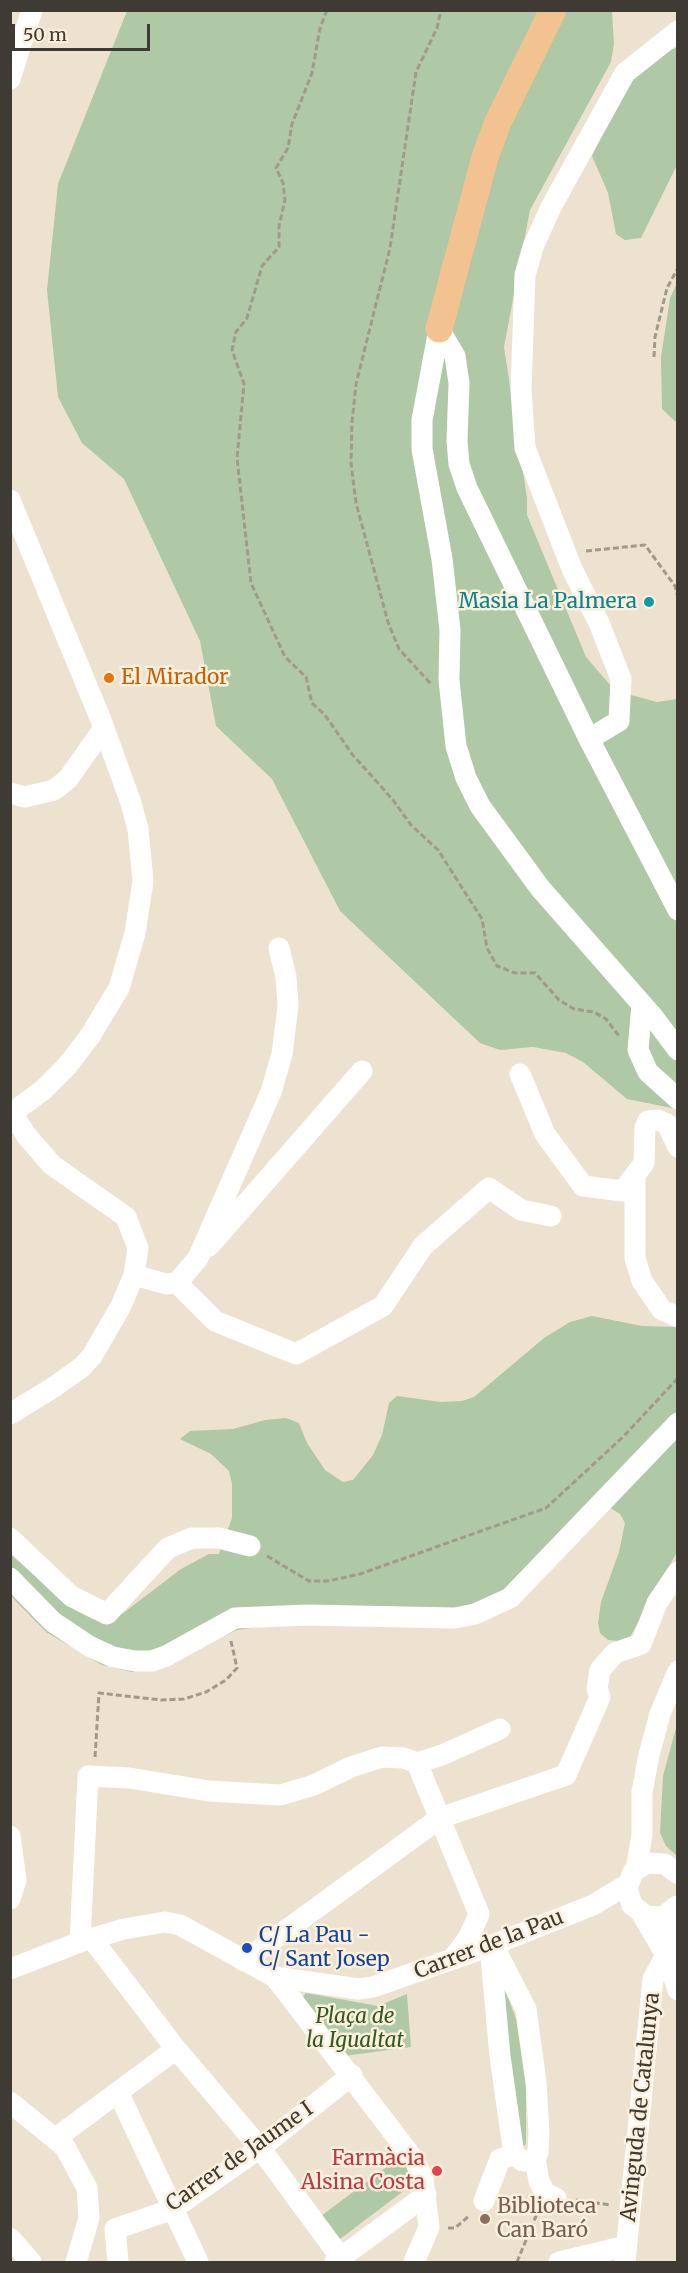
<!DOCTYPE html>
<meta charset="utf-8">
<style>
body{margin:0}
#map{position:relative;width:688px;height:2273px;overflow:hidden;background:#ede2cf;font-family:Merriweather,serif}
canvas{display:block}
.frame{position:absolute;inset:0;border:12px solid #3f3a33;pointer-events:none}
.scale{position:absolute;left:12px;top:24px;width:138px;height:27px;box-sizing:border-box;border:3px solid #3f3a33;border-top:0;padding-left:8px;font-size:18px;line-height:21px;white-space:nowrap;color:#3f3a33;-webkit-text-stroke:4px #fbf0dc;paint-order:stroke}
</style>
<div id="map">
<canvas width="688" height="2273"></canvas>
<div class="frame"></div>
<div class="scale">50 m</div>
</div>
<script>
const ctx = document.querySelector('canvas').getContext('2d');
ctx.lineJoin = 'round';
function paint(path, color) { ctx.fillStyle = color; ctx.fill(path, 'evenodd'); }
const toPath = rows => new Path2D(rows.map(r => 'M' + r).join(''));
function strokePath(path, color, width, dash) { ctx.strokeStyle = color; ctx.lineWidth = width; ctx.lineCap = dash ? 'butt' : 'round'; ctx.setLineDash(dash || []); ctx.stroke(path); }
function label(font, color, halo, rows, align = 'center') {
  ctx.font = font + ' Merriweather,serif'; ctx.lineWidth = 5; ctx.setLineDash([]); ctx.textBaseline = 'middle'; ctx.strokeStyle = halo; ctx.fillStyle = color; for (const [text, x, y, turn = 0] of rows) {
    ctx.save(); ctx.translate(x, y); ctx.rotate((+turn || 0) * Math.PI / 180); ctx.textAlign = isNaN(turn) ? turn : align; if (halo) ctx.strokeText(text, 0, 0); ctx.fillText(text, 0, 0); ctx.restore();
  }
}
paint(toPath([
 [127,11,612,11,614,44,611,62,530,210,504,347,527,498,527,515,586,657,611,686,627,694,657,702,677,699,677,1109,627,1099,583,1062,566,1053,533,1047,500,1050,480,1043,340,911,272,779,216,726,200,641,124,479,82,443,58,397,47,290,58,184],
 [677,48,677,165,641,238,625,240,616,234,608,193,592,156,611,114,638,71,672,49],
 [677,283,677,423,662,409,661,357,670,298],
 [592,1316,642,1326,677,1327,677,1552,630,1637,619,1641,608,1640,600,1633,598,1623,601,1602,619,1552,625,1523,620,1514,607,1506,473,1623,286,1623,237,1630,149,1669,132,1672,102,1665,46,1632,11,1596,10,1554,75,1610,93,1619,114,1620,181,1569,209,1554,219,1554,232,1518,232,1484,229,1471,211,1454,180,1439,190,1431,233,1429,265,1420,286,1418,299,1423,307,1443,325,1470,343,1482,353,1480,373,1455,382,1435,389,1403,397,1396,441,1402,462,1401,474,1397,544,1338,570,1322],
 [677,1724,677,1856,666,1846,660,1833,663,1776],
 [501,1987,505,1989,516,2019,526,2086,526,2144,520,2149],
 [306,1993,378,2006,407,1994,411,2047,344,2056,301,1999],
 [400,2157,418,2180,340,2239,321,2216]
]), '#afc8a6');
strokePath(toPath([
 [327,10,320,28,312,73,292,124,288,148,276,168,283,183,285,200,279,226,279,247,262,266,247,318,236,332,232,350,244,384,237,458,251,583,285,657,306,677,312,703,325,715,352,754,393,800,411,825,438,850,482,919,487,948,497,966,515,973,535,973,559,1000,574,1009,594,1012,606,1019,619,1036],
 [654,357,655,337,667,288,678,268],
 [586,551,645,545,675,586,678,597],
 [430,683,399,649,388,622,356,503,351,463,352,422,356,384,390,248,416,72,437,28,441,10],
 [267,1556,309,1581,328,1581,360,1574,546,1508,623,1437,678,1378],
 [95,1757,99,1693,161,1700,184,1699,206,1692,226,1680,237,1668,231,1641],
 [576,2200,611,2205],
 [448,2228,455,2228,470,2215],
 [517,2262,538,2211]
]), '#a1998b', 3, [6, 3]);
strokePath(toPath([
 [10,79,32,10],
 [439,329,422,420,422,449,442,559,450,630,449,680,456,746,466,778,480,806,540,888,654,1018,678,1050],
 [439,329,455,356,459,383,457,441,459,464,467,488,589,739,678,910],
 [10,500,101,720,131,803,138,829,143,881,135,933,119,988,90,1036,67,1066,43,1090,12,1113],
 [589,739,619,721,621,679,599,623,572,569,525,448,521,390,525,275,533,247,551,207,625,73,678,31],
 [10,793,25,797,54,790,68,779,104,728],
 [642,1004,638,1050,648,1072,678,1099],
 [520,1074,545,1134,583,1186,623,1191,644,1163,645,1128,648,1121,658,1120,667,1124,678,1147],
 [10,1110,26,1135,52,1165,126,1217,138,1248,134,1275,121,1306,92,1356,82,1367,54,1387,10,1414],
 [635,1178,635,1258,642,1281,662,1310,678,1317],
 [209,1246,362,1071],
 [134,1275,166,1284,177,1283,198,1258,271,1092,282,1054,288,1006,286,977,279,948],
 [177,1283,215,1321,296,1354,383,1306,423,1246,489,1188,521,1210,551,1216],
 [10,1538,71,1596,107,1614,168,1548,192,1538,219,1538,250,1546],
 [10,1578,53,1622,89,1646,113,1657,135,1661,152,1661,166,1656,235,1618,307,1615,455,1618,475,1614,510,1598,678,1423],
 [417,1763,479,1914,469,1937,453,1958],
 [10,1836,16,1880,10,1899],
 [636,1869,642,1835,642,1792,649,1755,660,1714,678,1671],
 [677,1906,663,1917,646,1916,632,1905,627,1888,633,1872,647,1863,665,1864,678,1874],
 [642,1914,666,1955,678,1990],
 [92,1939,176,2049,260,2148,341,2258],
 [80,1942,88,1776,129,1778,209,1791,280,1795,314,1785,351,1767,382,1757,404,1758,417,1763,442,1755,500,1729],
 [490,1946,500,2056,514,2155,523,2161,530,2161,535,2158,538,2152,539,2133,536,2082,526,2009,493,1945],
 [244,1961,440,1818,566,1775,600,1697,597,1688,600,1670,615,1653,641,1644,657,1603,678,1572],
 [10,1969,80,1942,124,1929,165,1922,180,1925,275,1977,358,1989,373,1987,490,1946,593,1905,628,1884],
 [275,1977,415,2161,423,2179,429,2227,414,2262],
 [118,2092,198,2262],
 [10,2102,65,2147,87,2188,89,2218,76,2262],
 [56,2138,176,2049],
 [535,2158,539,2181,545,2193,556,2198],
 [484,2201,500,2159,514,2155],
 [115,2229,173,2209,260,2148,352,2075],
 [115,2229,118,2262],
 [10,2238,31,2262],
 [335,2262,426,2195],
 [559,2262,626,2246],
 [625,2262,653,1979,666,1955,668,1914]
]), '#fff', 21);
strokePath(toPath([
 [439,329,485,157,498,122,553,10]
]), '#f2c290', 27);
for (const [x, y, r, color] of [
 [649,602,6,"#0f9aa8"],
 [109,678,6,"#e8710a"],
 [247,1948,6,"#1a4fb4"],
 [437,2171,6,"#e0444e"],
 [485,2219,6,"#8d6e63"]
]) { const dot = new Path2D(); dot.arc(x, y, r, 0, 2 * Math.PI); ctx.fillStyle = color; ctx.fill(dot); strokePath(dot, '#fbf0dc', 2); }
label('21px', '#0d838f', '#fbf0dc', [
 ["Masia La Palmera",637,602]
], 'right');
label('21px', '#c56008', '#fbf0dc', [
 ["El Mirador",121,678]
], 'left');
label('21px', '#164399', '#fbf0dc', [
 ["C/ La Pau -",259,1936],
 ["C/ Sant Josep",259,1960]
], 'left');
label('21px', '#3f3a33', '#fbf0dc', [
 ["Carrer de la Pau",489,1945,-21],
 ["Avinguda de Catalunya",641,2107,-84],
 ["Carrer de Jaume I",240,2157,-35]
]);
label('italic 21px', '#345823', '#fbf0dc', [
 ["Plaça de",355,2017],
 ["la Igualtat",355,2041]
]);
label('21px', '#be3a42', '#fbf0dc', [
 ["Farmàcia",425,2159],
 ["Alsina Costa",425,2183]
], 'right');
label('21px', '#785e54', '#fbf0dc', [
 ["Biblioteca",497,2207],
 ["Can Baró",497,2231]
], 'left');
</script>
